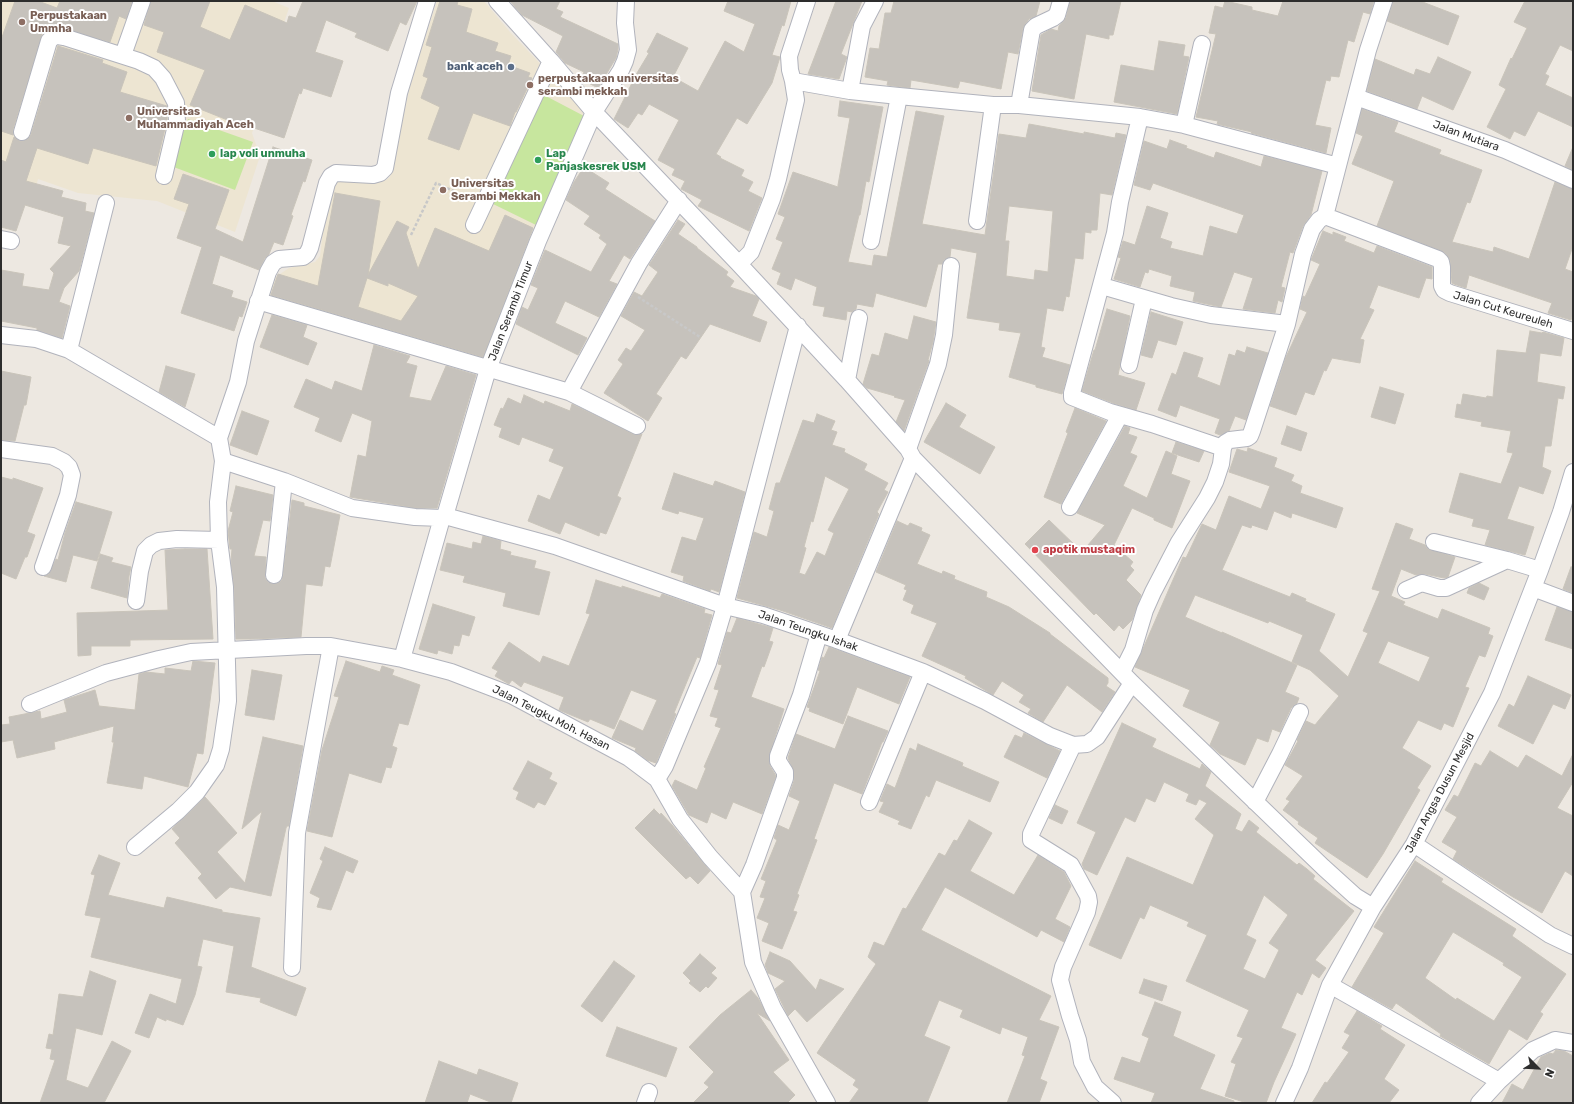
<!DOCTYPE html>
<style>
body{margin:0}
#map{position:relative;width:1574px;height:1104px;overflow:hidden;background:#ede8e1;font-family:Rubik,sans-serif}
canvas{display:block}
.frame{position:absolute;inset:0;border:2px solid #2d2d2d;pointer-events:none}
.north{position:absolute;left:1518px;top:1048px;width:40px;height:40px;-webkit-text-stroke:3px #fff;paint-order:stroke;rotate:114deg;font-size:11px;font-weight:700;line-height:16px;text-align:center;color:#2d2d2d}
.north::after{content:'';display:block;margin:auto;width:14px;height:18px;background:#2d2d2d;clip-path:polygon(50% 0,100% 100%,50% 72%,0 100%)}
</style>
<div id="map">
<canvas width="1574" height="1104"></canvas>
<div class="frame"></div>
<div class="north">N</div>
</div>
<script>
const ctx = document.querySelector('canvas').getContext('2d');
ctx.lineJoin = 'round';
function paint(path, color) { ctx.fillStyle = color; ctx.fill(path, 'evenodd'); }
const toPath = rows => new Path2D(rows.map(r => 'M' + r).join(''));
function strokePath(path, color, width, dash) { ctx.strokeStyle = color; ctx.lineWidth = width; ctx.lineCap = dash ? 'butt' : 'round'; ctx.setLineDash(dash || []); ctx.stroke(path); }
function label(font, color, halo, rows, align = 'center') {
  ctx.font = font + ' Rubik,sans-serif'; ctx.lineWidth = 4; ctx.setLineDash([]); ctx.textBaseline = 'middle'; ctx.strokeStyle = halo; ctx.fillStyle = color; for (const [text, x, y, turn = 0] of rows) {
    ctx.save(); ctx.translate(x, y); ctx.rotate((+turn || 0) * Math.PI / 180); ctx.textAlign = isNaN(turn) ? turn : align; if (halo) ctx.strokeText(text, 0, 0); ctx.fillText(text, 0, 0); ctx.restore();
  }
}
paint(toPath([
 [1,1,272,1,289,8,262,87,263,103,252,133,260,156,235,232,157,201,78,193,38,179,34,193,1,183],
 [437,1,484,1,510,32,587,113,485,366,267,302,274,278,289,268,315,262,320,256,327,197,338,176,386,180,390,177,410,85]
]), '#ede5d2');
paint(toPath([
 [542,94,584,116,536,225,491,203],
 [188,119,253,142,235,190,171,166]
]), '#c7e69e');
const building = toPath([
 [15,1,38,1,57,8,60,1,132,1,126,19,119,16,110,42,59,27,50,27,42,34,13,129,13,135,1,131,1,40,15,1],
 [151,1,210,1,200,27,230,40,245,5,287,23,289,16,296,18,303,1,417,1,406,25,400,22,388,51,355,37,357,33,326,20,315,52,343,61,331,97,303,88,301,94,299,93,284,138,251,127,250,129,190,105,205,70,157,52,164,32,144,25,151,1],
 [440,1,458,1,457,5,472,9,466,32,498,43,495,51,511,56,508,65,530,73,528,77,532,78,516,112,515,112,510,126,473,113,459,150,428,139,440,107,421,98,428,78,423,76,432,47,426,45,440,1],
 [510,1,560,1,556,9,563,12,560,17,618,44,618,49,616,58,598,88,581,79,584,72,565,63,556,52,563,36,522,15,510,1],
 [728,1,791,1,784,26,782,25,772,55,780,57,772,83,747,124,737,118,716,154,721,157,720,158,744,170,741,176,753,182,748,191,762,198,749,231,698,206,702,200,681,189,685,181,672,175,675,169,658,160,679,120,649,104,642,115,638,113,628,128,614,119,637,73,649,53,647,52,657,33,688,48,673,77,698,91,725,41,744,52,755,24,724,11,728,1],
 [836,1,862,1,841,54,847,57,839,79,808,74,836,1],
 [894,1,1040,1,1036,16,1029,19,1023,28,1018,54,1008,52,1001,89,960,81,958,88,911,80,910,88,887,85,888,81,865,77,870,48,879,49,885,13,891,13,894,1],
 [1070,1,1121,1,1113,35,1109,35,1109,39,1086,34,1074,99,1032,91,1041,35,1051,29,1058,31,1059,26,1066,18,1070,1],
 [1225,1,1252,7,1252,10,1278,16,1283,1,1374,1,1370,14,1363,12,1354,42,1348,40,1339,77,1331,76,1330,81,1326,80,1315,125,1331,128,1326,153,1251,133,1252,132,1217,124,1218,121,1196,117,1216,34,1209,33,1215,6,1223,8,1225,1],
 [1393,1,1420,1,1459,16,1448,45,1387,21,1393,1],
 [1525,1,1573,1,1573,51,1560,45,1545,74,1549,76,1545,85,1573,98,1573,127,1538,111,1525,136,1514,131,1510,139,1487,127,1506,89,1499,85,1511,58,1512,59,1527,28,1514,22,1525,1],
 [1159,41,1185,45,1183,56,1189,57,1177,114,1114,102,1121,65,1154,71,1159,41],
 [58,46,103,60,102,63,127,72,120,92,167,106,167,120,156,166,93,148,88,164,37,148,26,181,63,191,61,197,86,203,85,211,94,213,79,271,64,288,59,302,70,306,62,338,37,330,37,328,1,321,1,270,24,274,22,286,49,290,54,273,50,269,71,246,58,243,64,217,25,205,16,231,1,227,1,160,6,162,14,137,19,141,24,141,28,139,31,135,58,46],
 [1438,57,1471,72,1453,110,1422,96,1417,109,1367,91,1375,59,1414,75,1416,69,1430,74,1438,57],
 [840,101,883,107,869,182,866,181,860,215,859,215,848,262,872,266,874,255,887,257,916,111,944,116,922,224,985,235,999,134,1026,138,1029,124,1084,134,1084,132,1115,138,1116,133,1126,135,1112,195,1100,193,1097,230,1091,230,1091,233,1085,232,1083,259,1075,258,1069,297,1066,296,1063,311,1047,308,1041,347,1045,348,1042,357,1070,365,1062,394,1036,387,1036,385,1009,377,1021,333,999,330,1000,323,967,318,977,253,951,248,950,257,944,260,942,264,938,264,926,307,876,293,873,307,857,304,856,309,852,312,847,311,846,320,823,316,825,307,813,305,817,287,795,278,791,290,777,284,781,273,772,269,783,242,776,239,785,217,778,214,793,172,838,187,838,185,850,118,838,116,840,101],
 [1009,206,1053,211,1048,272,1035,270,1034,280,1006,276,1009,241,1005,241,1009,206],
 [1362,109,1398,122,1394,132,1441,150,1439,154,1482,170,1470,203,1467,202,1452,242,1493,252,1494,247,1529,259,1555,182,1573,189,1573,246,1565,269,1573,272,1573,313,1571,320,1548,313,1552,303,1469,275,1466,288,1454,284,1452,283,1450,260,1444,252,1377,226,1394,181,1352,164,1363,136,1356,133,1362,109],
 [1170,140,1187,146,1186,148,1214,158,1216,152,1261,167,1264,156,1322,171,1311,215,1303,226,1293,253,1290,252,1281,287,1285,288,1282,302,1278,300,1275,313,1243,309,1253,278,1234,272,1221,307,1193,301,1195,292,1170,286,1172,276,1149,269,1148,273,1145,272,1140,287,1114,279,1121,258,1118,257,1123,241,1135,245,1147,206,1168,213,1160,238,1172,242,1170,248,1203,256,1210,226,1237,234,1244,215,1153,183,1150,190,1134,185,1144,141,1167,149,1170,140],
 [273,147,312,160,305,182,303,181,291,215,293,216,283,245,274,242,269,254,265,258,259,270,220,255,212,284,233,291,231,297,247,302,242,317,239,316,234,331,181,313,202,247,177,238,189,204,174,199,183,174,229,190,215,229,243,242,273,147],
 [1573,147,1573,170,1565,166,1573,147],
 [584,167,609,183,605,189,655,221,630,259,624,255,609,281,617,284,599,317,565,301,555,323,587,338,578,355,516,324,522,307,528,310,538,288,531,285,545,250,591,272,607,244,599,238,601,235,584,224,590,216,566,200,574,182,584,167],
 [335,193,380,201,368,275,397,221,409,227,406,233,418,269,435,228,489,251,505,215,533,228,483,357,271,295,278,274,318,286,335,193],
 [367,278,388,286,388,283,418,296,401,321,358,307,367,278],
 [678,220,685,224,678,234,697,247,697,248,728,272,726,275,734,281,730,287,756,296,759,299,752,316,767,322,760,342,710,324,686,359,681,356,656,394,662,398,648,421,604,393,623,364,618,360,626,348,631,351,645,330,621,316,634,292,642,296,658,272,649,265,678,220],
 [1323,231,1333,235,1333,232,1346,237,1344,241,1374,253,1377,246,1432,267,1432,279,1426,278,1419,298,1378,285,1369,308,1374,310,1360,339,1364,340,1360,363,1332,358,1326,371,1324,370,1314,395,1305,392,1296,415,1270,406,1286,357,1307,312,1300,309,1303,296,1305,297,1320,264,1311,260,1323,231],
 [1107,309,1130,316,1118,375,1145,383,1136,410,1113,403,1082,391,1094,350,1095,350,1107,309],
 [1151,312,1183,322,1176,345,1158,340,1152,358,1141,355,1151,312],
 [272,315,307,325,303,337,317,343,308,365,260,347,272,315],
 [914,316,936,322,933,342,928,360,929,361,904,431,896,422,905,400,894,397,895,396,867,388,863,384,872,354,879,356,885,333,908,340,914,316],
 [1530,331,1542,333,1543,332,1564,338,1561,356,1540,353,1537,382,1565,387,1563,399,1558,398,1551,446,1545,446,1542,467,1551,471,1543,494,1519,486,1507,519,1534,527,1525,555,1485,545,1490,530,1472,526,1474,519,1449,512,1460,473,1501,484,1513,453,1507,452,1511,431,1481,426,1482,422,1455,417,1457,404,1461,405,1463,394,1486,398,1487,396,1493,397,1497,350,1526,353,1530,331],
 [374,345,410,356,406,363,417,366,409,397,431,401,446,366,476,375,437,508,416,508,350,497,358,455,366,457,372,421,352,413,341,442,315,431,320,418,294,407,306,379,332,390,335,381,362,391,374,345],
 [1247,347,1268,353,1246,420,1235,416,1229,431,1220,435,1215,433,1220,419,1180,405,1176,417,1158,410,1172,373,1176,375,1184,352,1203,358,1197,377,1220,386,1229,354,1235,356,1237,350,1245,353,1247,347],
 [166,366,195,374,185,407,159,392,166,366],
 [1,371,31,377,26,405,24,405,15,441,1,440,1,371],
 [1380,387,1404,394,1395,424,1371,417,1380,387],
 [524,395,544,404,545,401,570,411,572,404,633,434,638,435,642,434,617,496,621,498,606,534,600,532,599,536,565,522,560,534,528,521,538,495,550,500,564,467,549,461,554,449,522,437,519,445,499,437,502,428,494,425,501,408,503,409,508,398,521,404,524,395],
 [946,403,966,415,959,427,995,447,980,474,924,442,946,403],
 [1075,408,1106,421,1061,504,1044,497,1068,433,1066,432,1075,408],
 [242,411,269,421,257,455,230,445,242,411],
 [817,414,835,421,831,430,837,432,832,445,845,449,844,452,867,464,864,470,888,483,884,490,888,492,877,512,879,514,832,628,780,610,737,598,754,532,767,537,774,511,769,509,776,483,780,483,803,420,814,423,817,414],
 [825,476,849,489,828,530,834,533,825,556,817,552,805,575,799,573,806,548,804,547,811,521,813,522,825,476],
 [1125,426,1130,428,1128,434,1137,437,1130,453,1137,456,1123,486,1147,498,1166,451,1177,456,1171,474,1190,481,1172,528,1154,520,1154,518,1132,508,1114,545,1133,562,1130,566,1134,570,1126,580,1141,595,1132,620,1123,629,1119,625,1114,631,1096,613,1094,615,1025,544,1049,520,1082,552,1105,525,1077,513,1125,426],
 [1287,426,1307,433,1301,451,1281,444,1287,426],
 [1176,442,1204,451,1199,462,1172,453,1176,442],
 [1248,448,1277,458,1274,467,1294,475,1291,481,1302,486,1300,493,1343,508,1336,528,1292,513,1291,518,1274,511,1267,530,1252,525,1251,528,1242,525,1222,570,1290,597,1292,593,1306,599,1305,601,1335,614,1319,651,1348,677,1368,633,1363,631,1380,591,1372,589,1396,523,1413,529,1409,539,1425,545,1428,549,1455,557,1448,577,1444,578,1425,574,1416,575,1401,569,1391,596,1405,602,1403,605,1438,619,1442,609,1490,628,1488,634,1493,636,1485,657,1479,655,1465,687,1469,688,1453,727,1444,723,1441,730,1418,720,1402,748,1431,766,1417,788,1420,790,1383,854,1367,878,1315,843,1318,838,1298,824,1299,822,1283,810,1290,801,1286,799,1303,776,1285,765,1298,741,1297,740,1306,721,1315,725,1319,720,1339,696,1310,670,1292,662,1303,635,1269,621,1268,623,1195,595,1185,617,1222,633,1222,632,1297,665,1285,692,1299,698,1297,703,1291,708,1280,732,1272,729,1268,742,1257,738,1245,765,1220,754,1210,745,1220,722,1183,706,1190,690,1135,667,1183,557,1186,558,1202,524,1216,530,1229,496,1261,509,1270,486,1229,472,1237,449,1247,452,1248,448],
 [1388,641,1430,657,1419,682,1378,663,1388,641],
 [674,473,713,486,715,481,745,492,719,592,711,589,710,591,683,581,684,576,671,572,682,537,696,541,704,518,679,511,678,514,662,509,674,473],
 [1,477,13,480,13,478,43,488,27,532,35,535,27,557,25,557,16,579,1,573,1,477],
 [236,486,273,495,270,521,263,520,254,556,266,557,265,578,268,582,273,584,278,583,282,580,283,576,292,500,304,503,304,506,340,515,330,567,325,566,322,586,306,584,301,637,251,639,236,639,234,587,231,561,232,549,230,549,228,531,233,512,230,511,236,486],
 [76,502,112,512,97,561,73,555,66,582,44,576,49,574,56,559,58,560,65,533,76,502],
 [897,521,908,526,910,523,922,528,921,531,930,535,917,564,942,574,943,571,955,576,954,579,987,592,986,597,1009,607,1050,633,1050,634,1108,678,1108,683,1106,686,1115,692,1102,712,1067,685,1043,722,1028,713,1031,709,1019,702,1024,695,1002,681,993,695,965,678,966,676,922,656,937,623,911,613,914,605,903,600,907,590,904,589,906,585,876,572,897,521],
 [483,536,501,541,500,549,511,552,510,555,536,561,534,568,550,572,539,615,503,606,506,593,463,582,465,576,440,570,447,543,472,549,473,542,481,544,483,536],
 [185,549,207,549,213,639,130,640,130,646,91,646,91,655,78,656,77,613,170,610,168,610,165,550,185,549],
 [100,554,113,558,111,562,131,567,129,576,127,598,91,588,100,554],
 [1571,567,1573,567,1573,593,1563,589,1571,567],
 [596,580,622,588,622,586,660,598,662,594,705,609,704,613,712,615,700,658,697,657,674,713,676,714,656,763,647,760,635,751,636,748,612,738,620,720,643,731,657,700,631,690,614,729,590,719,588,722,559,710,564,697,524,682,521,687,512,680,509,684,495,676,498,671,492,668,509,642,540,663,543,656,569,666,590,614,586,613,596,580],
 [1479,583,1489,588,1484,600,1467,593,1469,588,1479,583],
 [433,604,475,617,469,636,462,634,459,646,454,645,452,654,438,650,437,654,419,649,433,604],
 [1557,607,1573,612,1573,649,1545,640,1557,607],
 [737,618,773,628,769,641,773,642,764,667,762,666,751,697,784,709,769,756,770,766,776,776,762,814,733,802,726,819,711,812,707,823,689,815,672,786,675,780,697,790,706,768,704,767,721,728,715,726,718,718,710,716,719,690,714,689,722,665,718,664,727,632,731,633,737,618],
 [829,647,910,677,899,704,857,687,843,724,809,711,810,708,807,707,820,671,818,670,822,657,824,658,829,647],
 [193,661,215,663,203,754,197,753,188,787,144,776,142,789,107,783,114,742,112,742,114,726,54,742,55,749,17,758,13,740,1,742,1,725,10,724,9,717,40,711,41,719,67,712,64,700,95,690,99,706,135,710,139,674,146,672,165,674,165,668,191,671,193,661],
 [346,661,380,672,382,666,394,670,392,675,420,685,408,725,399,723,392,746,397,748,391,768,386,767,381,783,349,773,332,837,307,831,322,750,339,697,334,696,346,661],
 [252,670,282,675,274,720,245,715,252,670],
 [1528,676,1571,695,1565,709,1553,704,1533,744,1498,726,1509,704,1514,707,1528,676],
 [848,716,888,731,883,742,882,742,862,794,834,783,814,839,817,840,797,894,799,895,793,911,797,912,782,949,762,941,769,923,757,918,765,898,760,897,766,881,761,879,777,840,774,838,778,825,789,830,800,801,789,796,794,781,794,772,788,758,796,734,835,749,848,716],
 [1122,723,1156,739,1152,747,1200,769,1202,764,1211,772,1205,786,1241,814,1235,829,1242,832,1249,820,1259,828,1256,832,1297,865,1299,863,1307,869,1315,876,1313,879,1354,911,1315,960,1326,968,1319,978,1312,973,1302,995,1297,992,1281,1028,1296,1034,1274,1082,1266,1103,1247,1103,1225,1096,1236,1064,1231,1062,1243,1038,1237,1036,1249,1010,1186,981,1207,935,1187,926,1189,922,1150,905,1144,919,1140,917,1121,959,1089,945,1127,857,1193,885,1214,835,1195,819,1207,803,1199,799,1196,805,1186,801,1189,794,1164,782,1155,802,1146,798,1135,822,1125,817,1097,875,1084,869,1082,864,1096,832,1077,823,1122,723],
 [1264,895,1288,915,1269,943,1279,950,1265,979,1243,969,1256,940,1246,935,1264,895],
 [1024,733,1060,751,1047,778,1004,757,1015,735,1022,738,1024,733],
 [263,737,303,746,289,826,287,826,286,828,271,896,230,887,216,899,198,878,202,874,175,843,180,838,172,829,205,797,237,833,217,852,245,883,262,811,242,829,263,737],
 [918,744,963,763,962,766,999,782,990,802,936,780,929,797,926,795,911,829,898,824,900,821,879,812,884,802,880,801,887,784,895,788,910,748,916,751,918,744],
 [1490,751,1518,768,1526,755,1562,776,1573,754,1573,782,1557,808,1573,816,1573,876,1565,871,1542,913,1513,897,1453,859,1457,851,1442,842,1457,817,1445,810,1454,795,1458,797,1475,763,1481,766,1490,751],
 [528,761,552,773,549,779,557,783,545,805,538,802,534,808,516,799,519,792,513,789,528,761],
 [1055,805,1068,811,1062,824,1049,818,1055,805],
 [654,809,660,815,661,813,672,825,710,871,698,884,690,876,686,879,635,828,654,809],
 [969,820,992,833,970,871,1014,895,1038,855,1064,872,1071,886,1055,919,1070,927,1064,942,1041,930,1037,937,945,887,921,930,1051,996,1039,1020,1059,1027,1040,1079,1047,1082,1039,1103,1007,1103,1025,1056,1022,1055,1028,1037,1002,1027,1000,1034,960,1017,963,1010,939,1000,924,1036,950,1047,927,1103,849,1103,859,1089,853,1085,856,1080,817,1053,876,964,868,957,874,942,884,946,903,908,906,909,939,853,945,856,954,840,957,841,969,820],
 [325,847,358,861,353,873,346,870,331,910,317,907,320,898,310,893,323,861,320,859,325,847],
 [99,855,120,863,108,895,164,908,167,897,222,910,222,912,260,918,251,967,306,988,296,1016,260,1002,261,998,226,992,234,946,203,939,197,966,202,967,195,995,183,1025,166,1019,166,1021,157,1017,149,1038,135,1033,150,994,176,1004,182,979,91,957,101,918,85,915,95,875,91,874,99,855],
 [1415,861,1443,879,1441,882,1516,929,1512,936,1566,974,1540,1012,1543,1014,1527,1040,1509,1029,1489,1064,1440,1036,1441,1034,1396,1003,1392,1009,1352,987,1384,933,1374,927,1415,861],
 [1453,932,1504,963,1503,965,1522,977,1494,1021,1457,998,1456,1000,1425,978,1453,932],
 [770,952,790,961,816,990,820,979,844,989,807,1022,795,1009,788,1016,775,989,785,981,768,973,765,965,770,952],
 [700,954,716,968,711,973,717,978,708,988,706,986,700,992,689,983,691,981,683,973,700,954],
 [614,961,635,976,602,1022,581,1006,614,961],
 [90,971,116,981,102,1035,76,1028,66,1080,88,1088,112,1041,131,1051,104,1103,40,1103,55,1060,50,1059,52,1049,46,1048,49,1034,53,1035,59,994,83,997,90,971],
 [1144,979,1167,986,1162,1001,1139,993,1144,979],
 [751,990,758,998,770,1021,757,1013,789,1060,773,1072,795,1095,787,1103,693,1103,709,1087,704,1083,714,1072,689,1047,720,1015,751,990],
 [1155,1002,1181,1012,1173,1036,1215,1055,1200,1089,1234,1101,1234,1103,1151,1103,1155,1093,1114,1079,1122,1057,1140,1063,1149,1038,1142,1035,1155,1002],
 [1357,1011,1382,1026,1380,1029,1405,1045,1384,1079,1399,1090,1389,1103,1312,1103,1325,1082,1327,1083,1349,1052,1342,1048,1350,1035,1344,1032,1357,1011],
 [617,1027,677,1048,666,1077,606,1056,617,1027],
 [1556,1050,1564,1051,1573,1056,1573,1103,1502,1103,1512,1084,1523,1090,1541,1057,1550,1053,1553,1054,1556,1050],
 [439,1061,477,1075,479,1069,518,1083,511,1103,493,1103,470,1094,467,1103,425,1103,439,1061]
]);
paint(building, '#c6c2bc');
strokePath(building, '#c9c4ba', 1);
const minor = toPath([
 [497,1,551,61,594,112,739,264,847,380,908,449,913,458,1132,683,1323,867,1355,896,1373,907],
 [123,55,142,1],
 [793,81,850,91,899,96,993,105,1019,105,1140,117,1184,125,1338,166],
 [850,91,862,26,875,1],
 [1356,97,1505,150,1573,180],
 [1019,105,1032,30,1036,26,1053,18,1057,15,1061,1],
 [1140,117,1120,202,1115,233,1072,393,1072,397,1110,412,1152,424,1223,448],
 [1184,125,1202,44],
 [22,132,49,41,54,36,58,36,64,37,139,61,154,68,163,78,176,103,177,121,164,176],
 [1325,216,1438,259,1441,262,1442,267,1442,286,1444,290,1450,293,1573,331],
 [977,221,993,105],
 [474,225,551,61],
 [1,239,11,241],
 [871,241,899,96],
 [739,264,751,252,772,199,778,179,796,100,793,81,790,70,789,56,807,1],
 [1102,286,1171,306,1211,315,1287,324],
 [258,301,569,392,637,426],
 [1,335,36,339,69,350,219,438],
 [69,350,106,203],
 [1129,365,1144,299],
 [847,380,859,318],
 [569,392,639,263,679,200],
 [1,449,52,456,64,462,69,467,72,475,68,495,43,567],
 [908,449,938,364,944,335,951,266],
 [223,461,284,481,352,508,415,517,442,518],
 [1070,507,1120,415],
 [445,516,555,546,725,606,763,615,837,640,923,672,985,701,1050,736,1073,745,1087,744,1097,737,1132,683],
 [445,516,488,369,538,241,594,112,621,70,625,61,628,50,625,23,626,1],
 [1434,542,1507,560,1540,570],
 [274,575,284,481],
 [1533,588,1573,603],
 [1406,590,1422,583,1439,588,1446,588,1507,560],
 [136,601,140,571,145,551,151,545,159,541,177,539,219,540],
 [837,640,913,458],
 [402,659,442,518,445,516],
 [1122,672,1133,650,1145,610,1153,592,1179,542,1207,498,1215,482,1221,464,1223,448,1225,443,1230,440,1247,438,1250,436,1252,431,1287,324,1303,254,1312,229,1319,220,1325,216,1368,50,1384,1],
 [30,704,106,673,159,659,191,652,306,646,331,646,402,659,451,672,511,695,629,758,657,779,680,819,710,857,742,892,753,962,773,1008,827,1103],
 [1073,745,1031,834,1031,840,1071,865,1088,896,1089,902,1087,912,1063,967,1060,980,1070,1016,1078,1040,1082,1062,1095,1087,1113,1103],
 [657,779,665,766,708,663,725,606,798,326],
 [869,802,923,672],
 [1255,802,1280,754,1300,712],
 [1414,844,1550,935,1573,946],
 [135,847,178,811,197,792,216,765,221,749,228,701,225,587,219,540,218,502,223,461,219,438,238,382,246,341,268,272,273,263,279,259,303,257,307,254,310,248,327,183,331,176,336,173,373,175,380,173,385,168,399,93,427,1],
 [742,892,754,865,785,778,785,772,778,761,778,756,801,695,819,634],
 [292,968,297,833,331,646],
 [1330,985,1499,1081],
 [645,1103,649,1092],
 [1284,1103,1300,1068,1330,985,1373,907,1414,844,1492,693,1540,570,1561,512,1573,472],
 [1479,1103,1499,1081,1533,1050,1555,1040,1573,1043]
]);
strokePath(minor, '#b1b3bc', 18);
strokePath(toPath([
 [411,235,436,183,469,198],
 [638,297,700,337]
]), '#c8c8c8', 2.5, [3, 2]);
strokePath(minor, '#fff', 16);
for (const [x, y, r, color] of [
 [22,22,4,"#8d6e63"],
 [511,67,4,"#5c6f8a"],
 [530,85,4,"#8d6e63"],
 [129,118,4,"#8d6e63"],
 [212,154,4,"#2e9e5b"],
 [538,160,4,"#2e9e5b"],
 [443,190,4,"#8d6e63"],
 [1035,550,4,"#e0444e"]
]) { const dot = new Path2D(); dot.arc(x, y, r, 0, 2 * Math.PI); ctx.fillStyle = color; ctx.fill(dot); strokePath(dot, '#fff', 1.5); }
label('bold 11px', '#785e54', '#fff', [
 ["Perpustakaan",30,16],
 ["Ummha",30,29],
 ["perpustakaan universitas",538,79],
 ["serambi mekkah",538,92],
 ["Universitas",137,112],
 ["Muhammadiyah Aceh",137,125],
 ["Universitas",451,184],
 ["Serambi Mekkah",451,197]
], 'left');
label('bold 11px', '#4e5e75', '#fff', [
 ["bank aceh",503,67]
], 'right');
label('11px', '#2d2d2d', '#fff', [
 ["Jalan Mutiara",1466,136,20],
 ["Jalan Cut Keureuleh",1503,310,17],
 ["Jalan Serambi Timur",511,311,-69],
 ["Jalan Teungku Ishak",808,631,19],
 ["Jalan Teugku Moh. Hasan",551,718,27],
 ["Jalan Angsa Dusun Mesjid",1440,793,-62]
]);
label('bold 11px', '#27864d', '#fff', [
 ["lap voli unmuha",220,154],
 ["Lap",546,154],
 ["Panjaskesrek USM",546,167]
], 'left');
label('bold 11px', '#be3a42', '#fff', [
 ["apotik mustaqim",1043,550]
], 'left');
</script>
